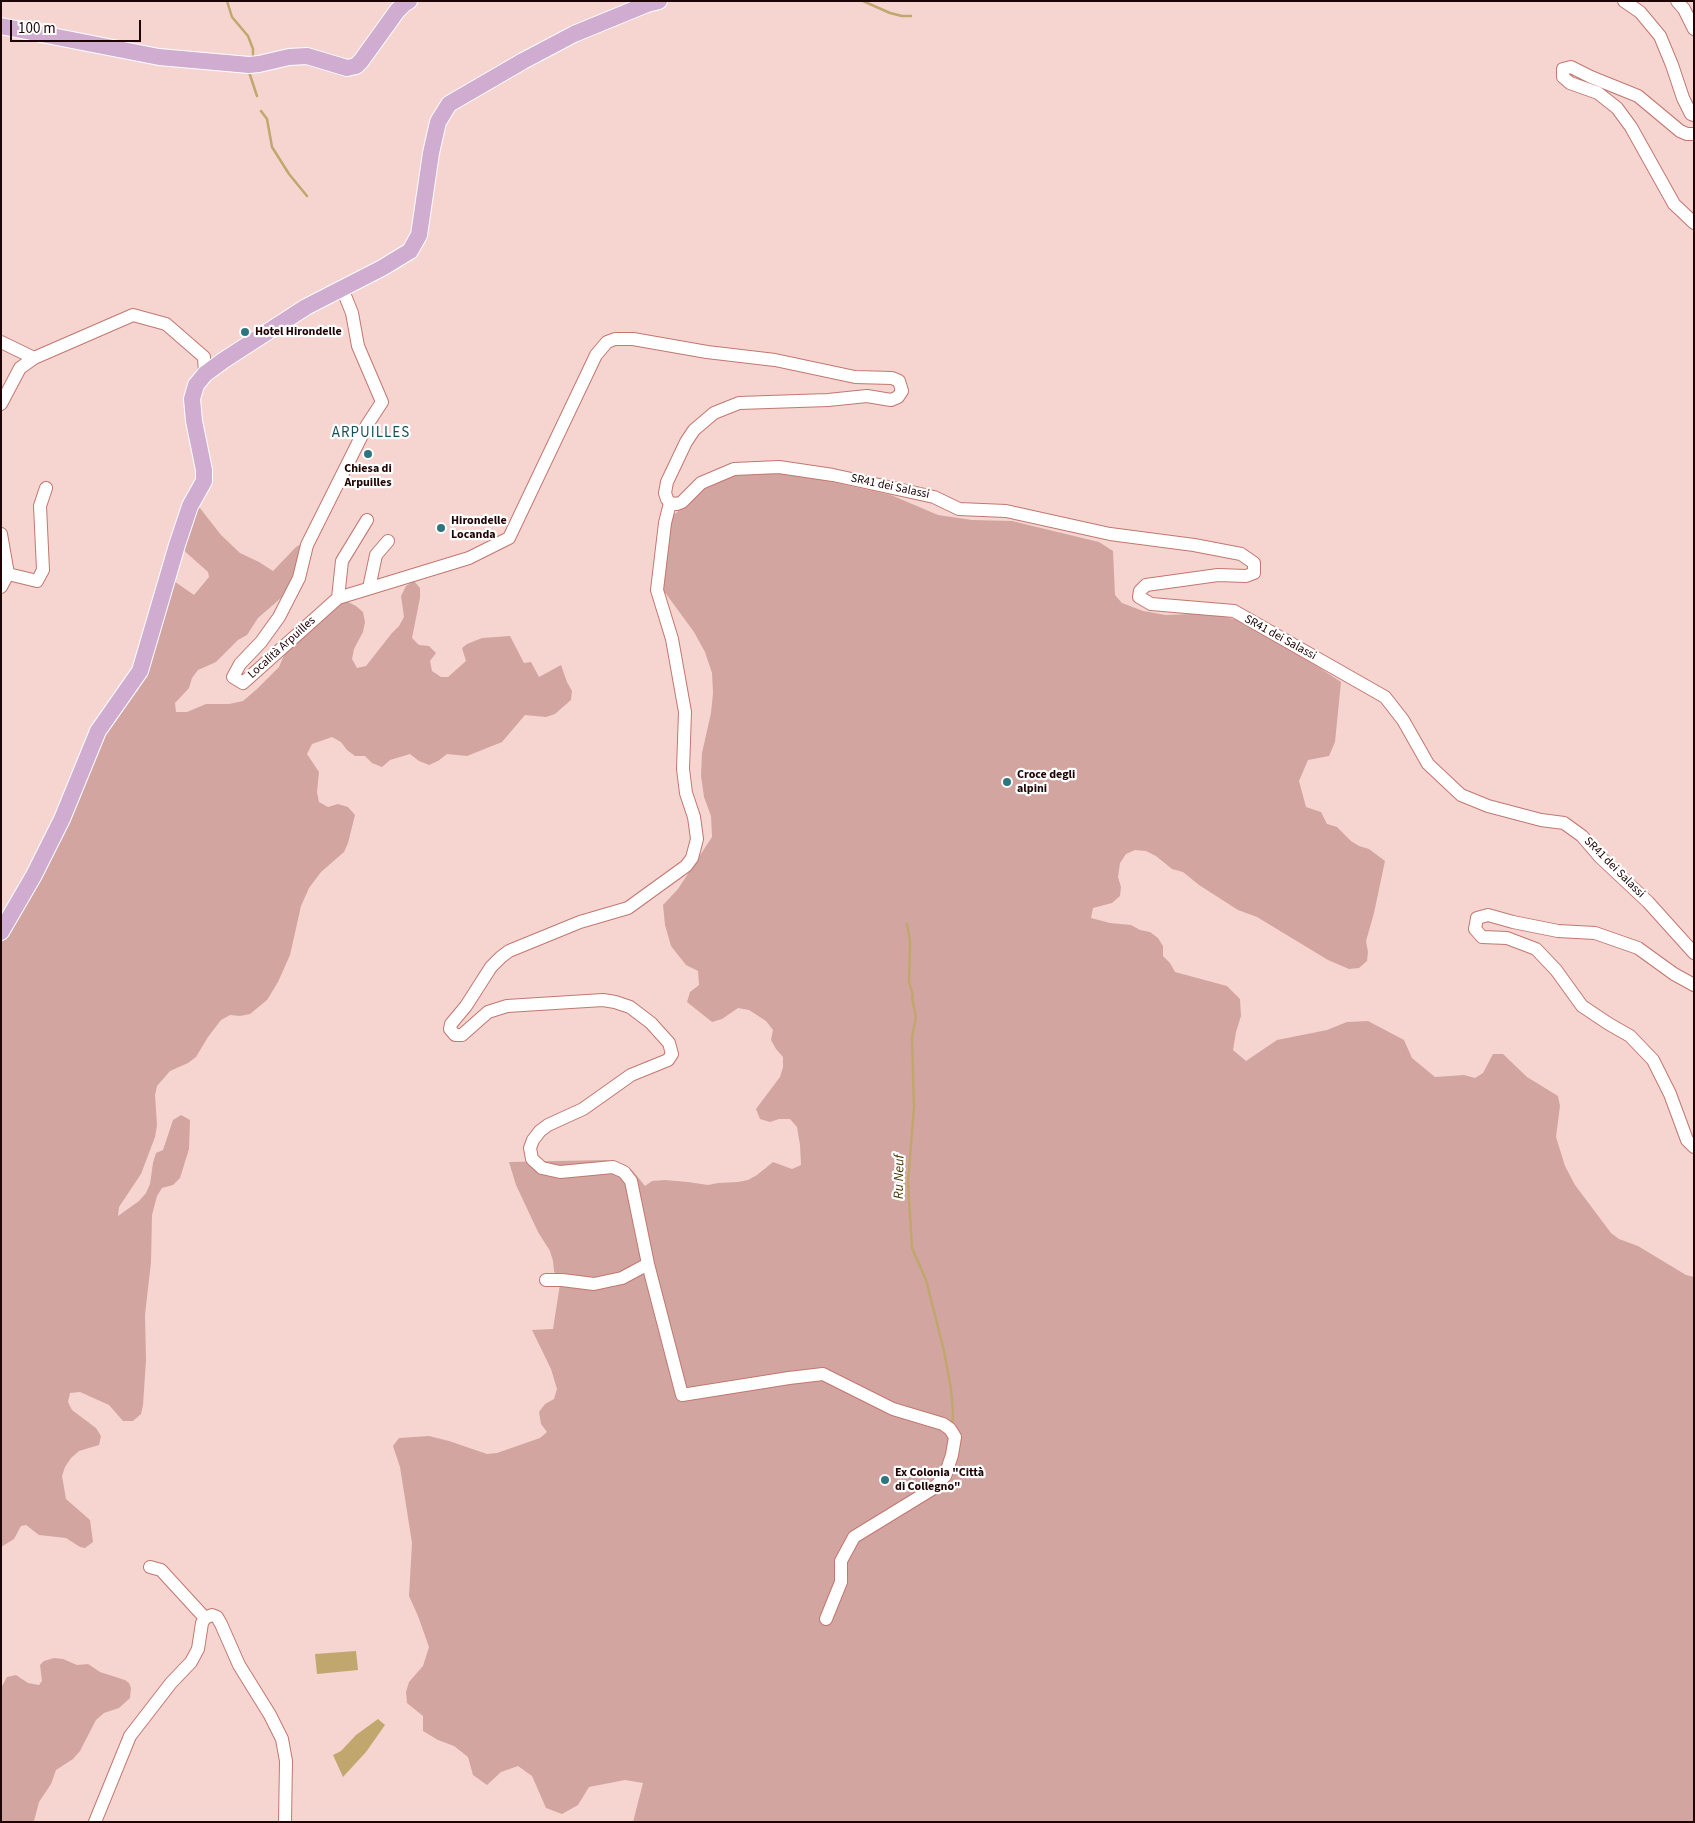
<!DOCTYPE html>
<meta charset="utf-8">
<style>
body{margin:0}
#map{position:relative;width:1695px;height:1823px;overflow:hidden;background:#f6d5d0;font-family:"Source Sans 3",sans-serif}
canvas{display:block}
.frame{position:absolute;inset:0;border:2px solid #1e0404;pointer-events:none}
.scale{position:absolute;left:10px;top:20px;width:131px;height:22px;box-sizing:border-box;border:2px solid #1e0404;border-top:0;padding-left:6px;font-size:15px;line-height:18px;white-space:nowrap;color:#1e0404;-webkit-text-stroke:4px #fff;paint-order:stroke}
</style>
<div id="map">
<canvas width="1695" height="1823"></canvas>
<div class="frame"></div>
<div class="scale">100 m</div>
</div>
<script>
const ctx = document.querySelector('canvas').getContext('2d');
ctx.lineJoin = 'round';
function paint(path, color) { ctx.fillStyle = color; ctx.fill(path, 'evenodd'); }
const toPath = rows => new Path2D(rows.map(r => 'M' + r).join(''));
function strokePath(path, color, width, dash) { ctx.strokeStyle = color; ctx.lineWidth = width; ctx.lineCap = dash ? 'butt' : 'round'; ctx.setLineDash(dash || []); ctx.stroke(path); }
function label(font, color, halo, rows, align = 'center') {
  ctx.font = font + ' "Source Sans 3",sans-serif'; ctx.lineWidth = 4.5; ctx.setLineDash([]); ctx.textBaseline = 'middle'; ctx.strokeStyle = halo; ctx.fillStyle = color; for (const [text, x, y, turn = 0] of rows) {
    ctx.save(); ctx.translate(x, y); ctx.rotate((+turn || 0) * Math.PI / 180); ctx.textAlign = isNaN(turn) ? turn : align; if (halo) ctx.strokeText(text, 0, 0); ctx.fillText(text, 0, 0); ctx.restore();
  }
}
paint(toPath([
 [742,473,788,473,833,482,891,495,938,515,972,520,1012,521,1099,542,1113,551,1115,595,1122,603,1143,611,1166,615,1191,614,1219,615,1244,622,1320,668,1341,682,1335,742,1329,756,1308,760,1299,781,1306,807,1321,812,1327,824,1337,827,1351,841,1359,846,1369,849,1385,861,1374,913,1366,941,1368,952,1367,961,1359,968,1349,969,1328,960,1257,917,1238,910,1199,885,1183,872,1172,869,1156,856,1146,851,1135,850,1126,854,1120,863,1118,877,1121,887,1120,896,1112,903,1093,908,1091,918,1110,923,1131,925,1140,930,1150,932,1158,938,1163,946,1163,956,1170,963,1175,972,1227,986,1240,999,1241,1016,1236,1032,1233,1050,1246,1061,1277,1040,1327,1030,1347,1022,1368,1021,1404,1040,1412,1058,1435,1077,1464,1075,1475,1078,1483,1073,1493,1054,1503,1054,1527,1077,1558,1096,1560,1106,1556,1137,1565,1166,1575,1185,1611,1233,1619,1239,1638,1246,1686,1275,1694,1277,1694,1822,633,1822,643,1783,625,1780,589,1787,578,1805,562,1814,546,1808,532,1776,518,1766,501,1772,487,1785,473,1775,468,1757,454,1746,438,1740,423,1731,423,1716,407,1703,406,1692,409,1682,423,1666,429,1647,418,1616,409,1596,412,1543,400,1467,393,1446,399,1438,429,1436,449,1441,487,1454,497,1453,540,1438,547,1432,541,1424,539,1412,545,1404,554,1399,557,1389,551,1369,532,1330,553,1329,560,1284,554,1271,553,1261,550,1251,538,1232,516,1185,509,1162,606,1160,625,1165,633,1171,645,1186,652,1181,665,1180,688,1182,708,1185,718,1183,738,1182,748,1180,757,1175,773,1162,792,1169,801,1165,800,1145,797,1127,790,1119,779,1119,770,1122,760,1119,756,1109,780,1077,783,1067,783,1057,776,1049,771,1040,773,1030,766,1021,749,1010,738,1008,722,1019,712,1022,687,1002,690,992,699,985,698,971,686,965,671,946,665,925,663,905,678,889,712,837,711,816,704,797,701,776,702,753,711,713,713,693,712,673,705,652,694,632,661,587,671,517,687,504,706,485,722,477],
 [196,503,221,535,240,553,259,562,273,571,296,547,303,543,288,590,281,598,258,618,247,635,238,640,216,662,198,670,192,678,189,688,175,703,176,712,187,712,206,704,229,704,243,701,257,689,279,667,287,648,334,606,346,601,356,606,363,612,365,622,363,632,354,649,352,659,357,668,366,666,392,633,399,626,404,617,401,596,406,586,414,581,420,588,420,598,412,638,419,645,429,646,436,653,430,661,432,671,441,677,448,677,466,661,462,648,467,644,482,638,510,636,524,663,531,662,539,677,561,665,567,682,572,691,571,700,555,714,546,717,525,715,502,742,467,756,447,754,438,761,429,765,419,761,410,754,390,760,382,767,372,763,365,756,355,756,347,750,341,742,332,737,312,744,307,754,319,772,317,792,319,802,328,807,338,804,348,807,355,815,348,843,344,852,321,872,309,888,301,906,290,955,278,982,267,1000,250,1014,240,1016,230,1015,221,1020,208,1037,196,1057,188,1063,170,1071,157,1086,155,1095,157,1125,155,1137,141,1174,119,1207,118,1216,139,1201,146,1193,150,1184,153,1163,156,1153,163,1150,173,1120,181,1115,190,1120,189,1149,180,1178,173,1185,162,1188,157,1196,152,1215,151,1262,145,1315,146,1360,143,1405,141,1414,133,1421,123,1421,109,1405,80,1392,70,1393,68,1402,72,1410,96,1428,101,1436,99,1445,79,1451,71,1458,65,1467,62,1476,66,1499,90,1520,93,1542,85,1548,80,1547,66,1538,39,1535,26,1525,21,1526,14,1539,1,1547,1,939,104,727,124,702,171,579,194,595,209,577,208,572,181,548],
 [54,1658,63,1659,77,1665,88,1664,100,1672,125,1680,129,1683,131,1688,130,1698,119,1708,104,1713,96,1720,80,1751,73,1759,56,1770,51,1784,39,1802,34,1821,1,1822,1,1688,7,1677,16,1675,28,1683,39,1685,42,1681,40,1665,44,1661]
]), '#d3a5a0');
paint(toPath([
 [356,1651,358,1670,317,1674,315,1654],
 [378,1719,385,1725,366,1752,343,1777,333,1755,341,1751,356,1735]
]), '#c1a76d');
strokePath(toPath([
 [227,1,232,17,248,36,253,49,253,59],
 [863,1,890,13,902,16,911,16],
 [249,72,257,96],
 [261,111,267,119,272,147,289,174,307,196],
 [907,924,910,941,909,982,913,995,912,998,916,1017,912,1037,914,1107,908,1182,912,1248,926,1280,944,1351,951,1389,953,1413,952,1425]
]), '#c1a76d', 2.5);
const minor = toPath([
 [1624,1,1640,12,1660,36,1672,65,1683,98,1691,114,1694,115],
 [1677,1,1684,9,1694,29],
 [1694,134,1687,134,1680,131,1638,96,1591,77,1571,67,1563,69,1563,77,1570,83,1598,93,1617,108,1631,127,1674,204,1694,223],
 [342,288,352,313,358,346,382,402,367,425,307,545,299,578,279,617,261,642,240,664,233,677,243,683,338,598,469,558,509,538,596,355,607,342,615,339,633,339,707,352,775,360,855,377,892,378,899,381,902,391,898,397,891,400,867,396,828,400,739,403,714,413,694,430,686,442,667,482,665,493,667,499,670,503,677,504,682,502,701,483,734,469,779,467,833,475,934,497,959,509,1006,511,1110,534,1194,545,1241,554,1254,563,1254,573,1246,576,1218,575,1146,585,1140,591,1139,597,1151,604,1234,611,1385,697,1403,720,1428,764,1461,795,1488,806,1541,820,1564,823,1582,836,1600,857,1648,902,1694,953],
 [1,342,34,358],
 [1,404,20,368,34,358,133,315,166,324,204,357,205,374],
 [670,503,665,523,657,590,672,639,685,712,683,769,686,793,694,817,697,839,692,858,686,866,628,908,580,922,509,951,501,957,491,967,466,1006,451,1024,450,1029,455,1035,462,1035,488,1012,507,1006,603,1000,615,1002,630,1007,651,1023,669,1043,672,1054,668,1060,631,1075,583,1109,548,1125,540,1131,533,1140,530,1148,532,1159,542,1168,560,1172,613,1167,624,1172,631,1181,648,1264,682,1395,789,1378,823,1374,893,1409,943,1424,950,1429,955,1437,952,1455,945,1476,934,1488,854,1537,841,1561,841,1582,826,1619],
 [1,534,8,574],
 [1,587,8,574,37,581,43,570,40,506,46,488],
 [369,588,376,555,388,541],
 [338,598,342,561,367,520],
 [1694,985,1674,974,1638,948,1595,933,1558,931,1513,922,1488,915,1477,918,1475,929,1482,937,1507,938,1536,949,1556,970,1582,1006,1609,1024,1630,1036,1653,1060,1670,1094,1687,1140,1694,1147],
 [546,1280,562,1280,594,1284,622,1278,648,1264],
 [150,1567,161,1570,205,1618],
 [95,1822,130,1736,171,1683,191,1662,198,1649,202,1623,205,1618,212,1615,217,1617,221,1624,239,1665,270,1715,282,1739,286,1761,285,1822]
]);
const major = toPath([
 [1,26,159,57,249,65,259,64,289,57,307,56,347,68,356,66,361,61,397,11,405,3,409,1],
 [1,932,34,875,62,819,98,731,140,671,177,545,190,506,204,481,204,470,194,421,192,399,196,385,205,374,224,360,306,307,382,268,410,251,419,235,431,153,438,122,449,104,523,61,574,34,647,4,659,1]
]);
strokePath(minor, '#c2776f', 14);
strokePath(major, '#fff', 18);
strokePath(minor, '#fff', 12);
strokePath(major, '#d0acd0', 16);
for (const [x, y, r, color] of [
 [245,332,5,"#2e767f"],
 [368,454,5,"#2e767f"],
 [441,528,5,"#2e767f"],
 [1007,782,5,"#2e767f"],
 [885,1480,5,"#2e767f"]
]) { const dot = new Path2D(); dot.arc(x, y, r, 0, 2 * Math.PI); ctx.fillStyle = color; ctx.fill(dot); strokePath(dot, '#fff', 2); }
label('bold 12px', '#1e0404', '#fff', [
 ["Hotel Hirondelle",255,332],
 ["Chiesa di",368,469,"center"],
 ["Arpuilles",368,483,"center"],
 ["Hirondelle",451,521],
 ["Locanda",451,535],
 ["Croce degli",1017,775],
 ["alpini",1017,789],
 ["Ex Colonia \"Città",895,1473],
 ["di Collegno\"",895,1487]
], 'left');
label('12px', '#1e0404', '#fff', [
 ["SR41 dei Salassi",890,487,12],
 ["SR41 dei Salassi",1280,638,29],
 ["Località Arpuilles",282,648,-42],
 ["SR41 dei Salassi",1614,868,45]
]);
label('italic 14px', '#493605', '#fff', [
 ["Ru Neuf",900,1177,-89]
]);
ctx.letterSpacing = '1px';
label('15px', '#165259', '#fff', [
 ["ARPUILLES",371,434]
]);
ctx.letterSpacing = '0px';
</script>
